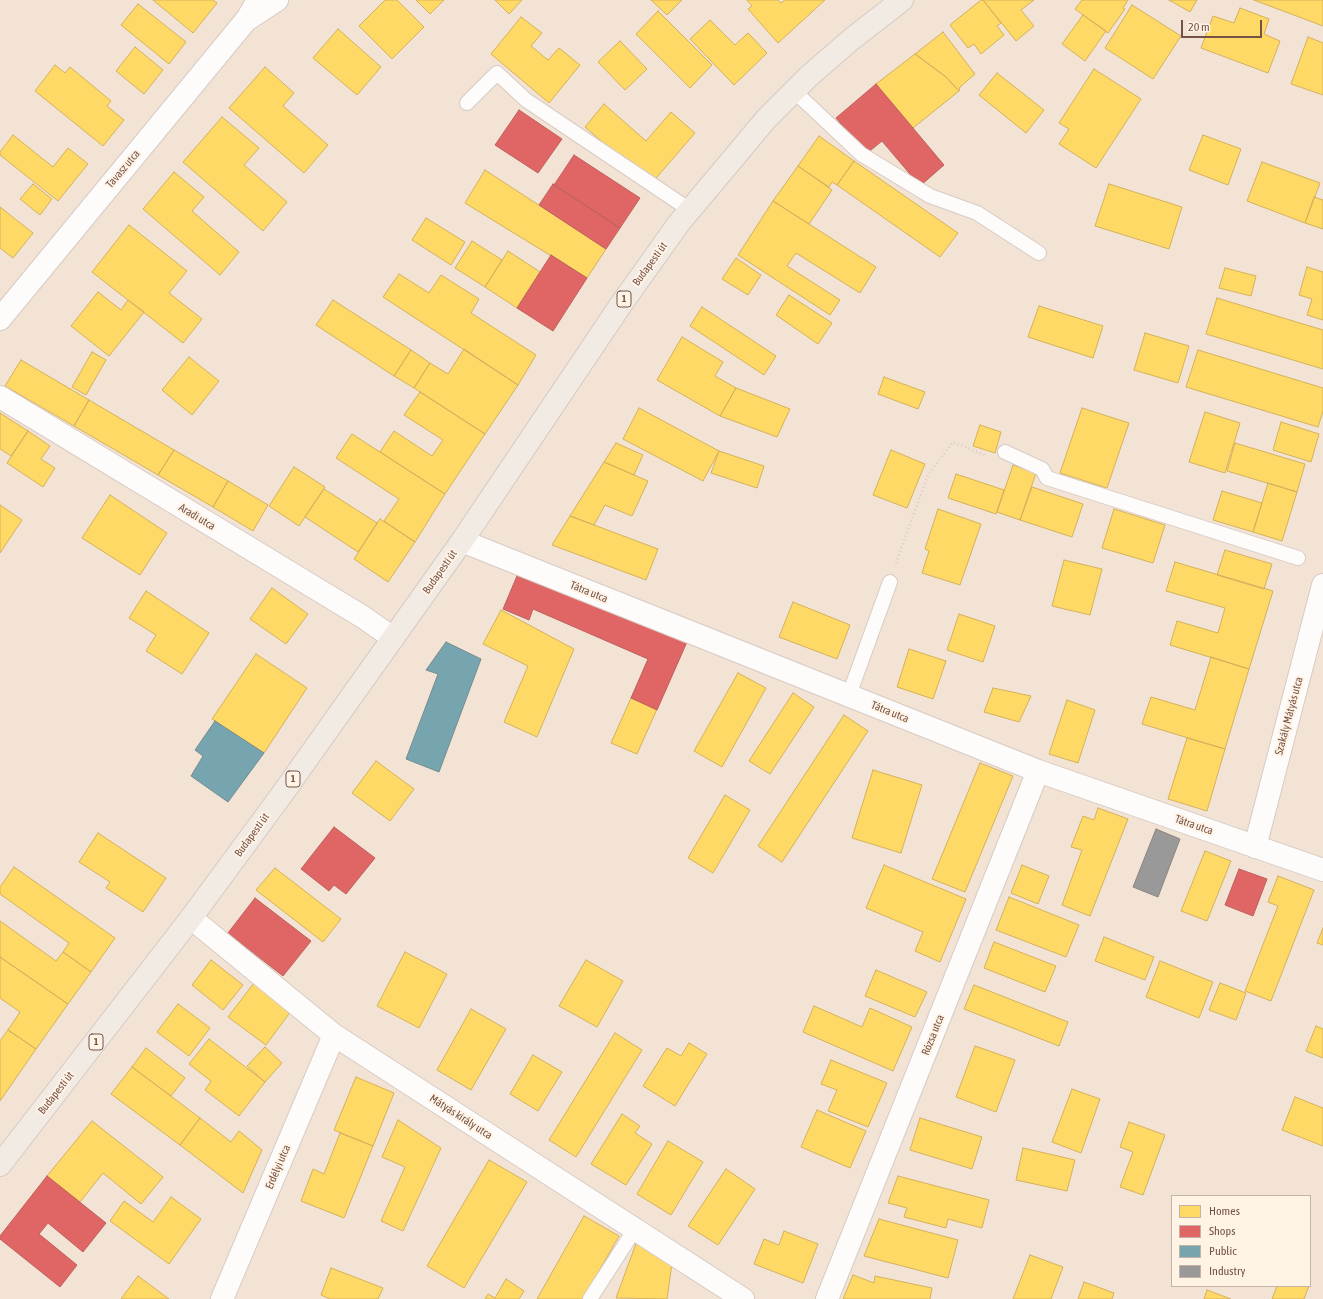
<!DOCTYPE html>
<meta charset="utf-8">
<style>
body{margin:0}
#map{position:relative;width:1323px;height:1299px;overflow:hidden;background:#f6eee6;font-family:"Asap Condensed",sans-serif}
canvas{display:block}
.legend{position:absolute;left:1171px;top:1195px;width:140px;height:92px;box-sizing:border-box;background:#fff3e6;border:1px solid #c7b3a6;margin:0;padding:5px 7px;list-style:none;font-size:12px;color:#745346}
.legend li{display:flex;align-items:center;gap:8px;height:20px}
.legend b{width:20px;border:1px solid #c7b3a6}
.scale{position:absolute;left:1181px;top:20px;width:81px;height:18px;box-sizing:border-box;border:2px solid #745346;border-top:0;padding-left:5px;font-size:12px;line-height:14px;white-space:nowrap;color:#745346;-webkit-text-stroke:3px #fff3e6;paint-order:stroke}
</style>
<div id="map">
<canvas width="1323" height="1299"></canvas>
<ul class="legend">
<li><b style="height:11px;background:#ffd966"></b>Homes</li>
<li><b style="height:11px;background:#e06666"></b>Shops</li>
<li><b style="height:11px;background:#76a5af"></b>Public</li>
<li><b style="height:11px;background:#999"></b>Industry</li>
</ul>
<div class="scale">20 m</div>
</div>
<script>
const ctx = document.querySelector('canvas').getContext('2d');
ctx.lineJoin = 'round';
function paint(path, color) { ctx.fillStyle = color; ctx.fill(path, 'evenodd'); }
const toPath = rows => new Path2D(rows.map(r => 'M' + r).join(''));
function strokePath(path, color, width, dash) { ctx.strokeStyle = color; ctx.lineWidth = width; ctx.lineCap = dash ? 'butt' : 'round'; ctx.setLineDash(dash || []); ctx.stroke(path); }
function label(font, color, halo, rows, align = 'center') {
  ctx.font = font + ' "Asap Condensed",sans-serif'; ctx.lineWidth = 4; ctx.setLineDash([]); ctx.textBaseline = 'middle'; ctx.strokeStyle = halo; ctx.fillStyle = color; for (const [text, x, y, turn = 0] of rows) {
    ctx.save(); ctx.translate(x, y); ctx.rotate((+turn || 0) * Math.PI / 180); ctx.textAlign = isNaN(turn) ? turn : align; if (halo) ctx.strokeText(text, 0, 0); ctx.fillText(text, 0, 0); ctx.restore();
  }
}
paint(toPath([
 [0,0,1323,0,1323,1299,0,1299],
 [1172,1196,1310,1196,1310,1286,1172,1286]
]), '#f2e3d5');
const homes = toPath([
 [153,0,213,0,217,3,193,33,153,0],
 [385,0,397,0,424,27,392,59,359,26,385,0],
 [416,0,444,0,430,14,416,0],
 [495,0,522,0,509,14,495,0],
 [651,0,682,0,667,15,651,0],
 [747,0,778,0,781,3,785,0,825,0,778,43,748,9,752,6,747,0],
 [981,0,983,0,1001,23,997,26,1004,35,981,54,974,44,968,48,950,25,981,0],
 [983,0,1034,0,1021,10,1034,26,1016,41,983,0],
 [1082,0,1128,0,1123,8,1125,9,1108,33,1075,9,1082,0],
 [1169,0,1197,0,1190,12,1169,0],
 [1254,0,1323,0,1323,26,1254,0],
 [138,4,186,42,169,64,121,25,138,4],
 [1132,5,1181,36,1153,79,1105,48,1132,5],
 [1240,8,1269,19,1264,34,1280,41,1268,73,1201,48,1213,16,1234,23,1240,8],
 [658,11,712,65,690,88,636,34,658,11],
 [1083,15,1106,31,1085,61,1062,44,1083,15],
 [521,17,542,33,531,46,548,60,559,48,580,65,549,103,491,54,521,17],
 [710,20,735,45,748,33,767,53,734,85,690,39,710,20],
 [338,29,381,67,357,95,313,58,338,29],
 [943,32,975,74,960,87,959,91,946,77,915,54,943,32],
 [1308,37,1323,43,1323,95,1291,84,1308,37],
 [620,41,647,69,625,90,598,62,620,41],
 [135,47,163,70,144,94,116,71,135,47],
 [915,54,946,77,959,91,913,128,876,84,915,54],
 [55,65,65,73,70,67,111,101,107,106,124,120,103,146,35,91,55,65],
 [265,67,294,93,283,106,328,145,304,173,229,108,265,67],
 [1094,69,1141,99,1096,168,1059,144,1069,129,1059,123,1094,69],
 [997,73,1044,110,1026,133,979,95,997,73],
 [604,104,646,141,671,112,695,133,651,184,585,127,604,104],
 [222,117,259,148,244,165,287,202,263,231,183,162,222,117],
 [13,135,53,167,68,148,88,164,58,201,0,155,0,152,13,135],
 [1203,135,1241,149,1228,185,1189,170,1203,135],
 [819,136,854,161,837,185,832,182,829,187,798,166,819,136],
 [854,161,958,233,940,257,837,185,854,161],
 [1262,162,1320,183,1305,223,1247,201,1262,162],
 [798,166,832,190,809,224,773,201,798,166],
 [485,170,606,249,587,278,465,203,485,170],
 [174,172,204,197,192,211,239,252,220,275,143,209,174,172],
 [33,184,52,199,40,215,20,199,33,184],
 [1109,184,1182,207,1169,249,1095,226,1109,184],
 [1314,197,1323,200,1323,229,1305,223,1314,197],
 [773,201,876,267,860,293,796,253,787,266,840,300,830,315,738,255,773,201],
 [0,207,33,233,13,258,0,248,0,207],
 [426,218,465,242,451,265,412,240,426,218],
 [129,225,187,271,169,293,202,319,183,343,92,272,129,225],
 [472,241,502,260,485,287,455,268,472,241],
 [508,251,540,272,517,308,485,287,508,251],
 [736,258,761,275,748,295,722,279,736,258],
 [1307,267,1323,272,1323,320,1307,315,1312,299,1299,295,1307,267],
 [1225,268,1256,276,1251,296,1219,288,1225,268],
 [399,274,429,293,441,275,479,299,471,313,536,355,518,385,383,297,399,274],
 [98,292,121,310,128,300,144,312,109,356,71,326,98,292],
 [789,295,832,323,818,344,776,315,789,295],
 [1217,298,1323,330,1323,369,1206,334,1217,298],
 [333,300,411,350,394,376,316,325,333,300],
 [1039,306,1103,326,1093,358,1028,337,1039,306],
 [702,307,776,356,764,375,690,326,702,307],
 [1145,333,1189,346,1178,383,1134,370,1145,333],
 [682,337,723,362,715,376,736,388,720,416,657,380,682,337],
 [464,349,518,385,485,434,414,388,430,363,448,374,464,349],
 [411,350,430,363,414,388,394,376,411,350],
 [1198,350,1323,388,1323,411,1318,427,1186,387,1198,350],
 [92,352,106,360,86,395,72,387,92,352],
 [189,357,219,381,192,415,162,390,189,357],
 [21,360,89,400,74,426,5,386,21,360],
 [884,377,925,392,918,409,878,394,884,377],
 [736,388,790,409,777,437,720,416,736,388],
 [420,392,485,434,445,494,380,452,394,431,432,456,443,440,404,415,420,392],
 [89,400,174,450,158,475,74,426,89,400],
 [639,408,719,451,703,481,623,439,639,408],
 [1082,408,1129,423,1107,488,1060,473,1082,408],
 [1205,412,1240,423,1225,473,1189,462,1205,412],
 [0,413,28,431,11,456,0,449,0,413],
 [1281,422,1319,434,1311,462,1273,450,1281,422],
 [980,425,1001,432,995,453,973,446,980,425],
 [28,431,50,446,41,459,55,468,43,487,7,463,28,431],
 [352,434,445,494,415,542,384,521,399,499,336,458,352,434],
 [616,443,643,455,634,475,604,462,616,443],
 [1235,443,1305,464,1297,492,1227,471,1235,443],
 [174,450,228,481,213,507,158,475,174,450],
 [891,450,925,464,907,508,873,495,891,450],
 [719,451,764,466,757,488,711,473,719,451],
 [604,462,648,481,632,516,605,505,594,525,570,516,604,462],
 [1013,465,1036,473,1020,520,997,512,1013,465],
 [294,467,325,487,299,526,269,506,294,467],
 [956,474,1004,490,996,514,948,498,956,474],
 [228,481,268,505,253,531,213,507,228,481],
 [1268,483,1297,492,1282,541,1253,532,1268,483],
 [1032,487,1083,504,1072,537,1020,520,1032,487],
 [324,489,377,523,358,552,305,517,324,489],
 [1222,491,1262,503,1253,532,1213,520,1222,491],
 [110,495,167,533,140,575,82,538,110,495],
 [0,505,22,520,0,553,0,505],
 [938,509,981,524,960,585,922,573,929,551,925,549,938,509],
 [1114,509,1165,525,1153,563,1102,548,1114,509],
 [570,516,658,549,646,580,552,545,570,516],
 [380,519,415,542,388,582,354,559,380,519],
 [1225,550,1272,564,1264,589,1217,575,1225,550],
 [1064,560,1102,569,1090,615,1052,606,1064,560],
 [1175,562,1273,591,1249,669,1170,645,1177,621,1218,633,1225,608,1166,591,1175,562],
 [272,588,308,614,286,644,250,619,272,588],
 [146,591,209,633,182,674,146,651,156,635,129,618,146,591],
 [793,602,850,625,837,659,779,637,793,602],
 [501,610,574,649,537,737,504,722,528,666,483,644,501,610],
 [959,614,995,626,983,662,947,650,959,614],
 [909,649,946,661,933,699,897,687,909,649],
 [256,654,307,688,264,753,212,719,256,654],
 [1211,657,1249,669,1225,749,1142,724,1151,697,1195,710,1211,657],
 [738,673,766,688,722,767,694,751,738,673],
 [993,688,1031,696,1019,722,984,712,993,688],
 [793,693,814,707,770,774,749,761,793,693],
 [631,698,657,709,637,754,611,743,631,698],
 [1067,700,1095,710,1078,763,1049,754,1067,700],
 [844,715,868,731,782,862,758,846,844,715],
 [1187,738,1225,749,1207,811,1168,799,1187,738],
 [376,761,414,789,390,821,352,793,376,761],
 [980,763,1013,776,965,892,932,879,980,763],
 [873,770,922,785,901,853,852,838,873,770],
 [725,795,750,810,713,873,688,858,725,795],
 [1098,808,1128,819,1090,916,1062,905,1082,850,1071,847,1083,816,1094,820,1098,808],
 [98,833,166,878,143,912,106,888,110,882,79,862,98,833],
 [1205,851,1231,861,1207,921,1181,911,1205,851],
 [884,865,966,899,940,962,915,951,923,932,866,908,884,865],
 [1022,865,1049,876,1038,904,1011,893,1022,865],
 [14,867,115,938,91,972,63,952,69,943,0,894,0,887,14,867],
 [275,868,341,919,323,942,256,890,275,868],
 [1278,876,1314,890,1271,1001,1245,991,1278,906,1268,902,1278,876],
 [1009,897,1079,925,1066,957,996,930,1009,897],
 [0,921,56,961,63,952,91,972,68,1004,0,957,0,921],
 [1323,928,1323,945,1317,943,1323,928],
 [1104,937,1154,957,1145,980,1095,961,1104,937],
 [994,942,1056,966,1045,992,984,968,994,942],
 [405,952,447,974,419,1028,377,1006,405,952],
 [0,957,68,1004,36,1049,8,1030,20,1012,0,998,0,957],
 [211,960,243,985,223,1010,192,985,211,960],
 [586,960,623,981,597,1027,559,1006,586,960],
 [1160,961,1213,982,1199,1018,1146,997,1160,961],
 [876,970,927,992,915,1017,865,996,876,970],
 [254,983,291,1011,266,1045,228,1017,254,983],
 [1220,983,1246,993,1236,1020,1209,1010,1220,983],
 [974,985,1068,1022,1059,1046,964,1009,974,985],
 [178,1004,210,1028,189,1056,157,1032,178,1004],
 [814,1006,862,1027,870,1008,912,1027,893,1071,803,1032,814,1006],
 [471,1009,506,1029,471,1090,437,1070,471,1009],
 [1316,1026,1323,1029,1323,1058,1306,1051,1316,1026],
 [8,1030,36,1049,0,1101,0,1041,8,1030],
 [615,1033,642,1050,576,1157,549,1140,615,1033],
 [209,1039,265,1082,239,1116,205,1090,211,1081,189,1064,209,1039],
 [689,1043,707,1054,675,1106,643,1086,667,1048,681,1056,689,1043],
 [975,1046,1015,1060,996,1112,956,1097,975,1046],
 [265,1047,282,1063,265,1082,247,1066,265,1047],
 [146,1048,185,1078,171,1096,132,1067,146,1048],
 [533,1055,562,1072,538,1111,510,1094,533,1055],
 [831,1060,887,1083,868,1127,828,1111,837,1090,821,1084,831,1060],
 [132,1067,200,1118,180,1145,111,1094,132,1067],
 [356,1077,394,1093,373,1146,334,1130,356,1077],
 [1072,1089,1100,1099,1081,1153,1052,1142,1072,1089],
 [1295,1097,1323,1108,1323,1146,1282,1130,1295,1097],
 [817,1110,866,1131,850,1168,801,1147,817,1110],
 [622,1114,640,1126,635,1133,652,1144,626,1185,591,1164,622,1114],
 [200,1118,231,1142,239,1131,262,1150,243,1193,180,1145,200,1118],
 [920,1118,982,1137,972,1169,910,1150,920,1118],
 [398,1120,441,1148,403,1231,381,1221,405,1167,382,1157,398,1120],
 [92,1121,163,1177,141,1204,103,1173,80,1202,47,1176,92,1121],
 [1129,1122,1165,1135,1143,1195,1120,1187,1133,1152,1120,1147,1129,1122],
 [340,1133,373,1146,344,1218,301,1201,313,1169,324,1174,340,1133],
 [668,1141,703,1162,671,1215,637,1194,668,1141],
 [1023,1148,1075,1160,1067,1191,1016,1180,1023,1148],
 [489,1160,527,1182,464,1288,427,1266,489,1160],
 [726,1169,755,1189,718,1245,688,1226,726,1169],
 [898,1176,989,1200,982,1228,948,1219,946,1228,904,1217,907,1208,888,1203,898,1176],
 [171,1197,201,1219,169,1264,110,1221,124,1201,153,1222,171,1197],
 [584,1216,619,1236,583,1299,537,1299,584,1216],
 [879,1219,958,1240,948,1278,864,1256,879,1219],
 [784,1231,818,1244,803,1283,754,1264,764,1239,779,1245,784,1231],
 [637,1241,672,1263,667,1299,616,1298,637,1241],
 [1030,1255,1063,1267,1051,1299,1013,1299,1030,1255],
 [331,1268,383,1288,378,1299,330,1299,321,1295,331,1268],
 [853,1275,874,1283,875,1276,932,1288,930,1299,843,1299,853,1275],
 [138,1276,169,1299,121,1299,138,1276],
 [506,1279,524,1291,519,1299,485,1299,488,1294,495,1298,506,1279],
 [1084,1282,1114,1293,1112,1299,1078,1299,1084,1282],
 [1277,1286,1309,1286,1304,1299,1272,1299,1277,1286],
 [1207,1290,1231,1299,1204,1299,1207,1290]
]);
paint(homes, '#ffd966');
strokePath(homes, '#d5b15c', 1);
const shops = toPath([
 [876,84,944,165,920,186,882,141,866,154,836,118,876,84],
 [519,110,562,139,538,173,495,145,519,110],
 [574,155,640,198,620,228,554,185,574,155],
 [553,184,620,228,606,249,539,205,553,184],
 [551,255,587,278,553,331,517,308,551,255],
 [520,569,687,642,657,710,631,698,648,659,533,609,529,620,503,609,520,569],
 [334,827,375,858,346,894,334,885,329,891,301,869,334,827],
 [1239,869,1267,879,1253,916,1225,905,1239,869],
 [255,898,311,941,283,976,228,933,255,898],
 [47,1176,106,1223,83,1252,48,1223,39,1234,77,1265,60,1287,0,1239,0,1236,47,1176]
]);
paint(shops, '#e06666');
strokePath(shops, '#c0605c', 1);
const public = toPath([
 [446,642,481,659,439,772,406,759,438,674,426,670,446,642],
 [215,721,264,753,228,802,191,776,203,756,195,750,215,721]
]);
paint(public, '#76a5af');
strokePath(public, '#758c90', 1);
const industry = toPath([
 [1156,829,1180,839,1158,897,1133,887,1156,829]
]);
paint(industry, '#999');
strokePath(industry, '#8e8480', 1);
const lane = toPath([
 [794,91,861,154,930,196,977,213,1039,253],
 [467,103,497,73,526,100,690,210],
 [1005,452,1042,469,1047,478,1298,558],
 [849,695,890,582],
 [590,1299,635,1229]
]);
const street = toPath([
 [248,19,277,0],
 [0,319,247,19,258,0],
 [0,397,363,617,393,638],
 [462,541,1038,771,1323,870],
 [1255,847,1323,585],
 [191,918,334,1035,743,1299],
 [222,1299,334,1035],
 [827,1299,1038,771]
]);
const primary = toPath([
 [0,1165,191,918,280,797,462,541,622,303,679,223,767,118,809,76,853,38,902,0]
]);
strokePath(lane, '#d7cbc4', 16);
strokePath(street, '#d7cbc4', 24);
strokePath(primary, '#d5c9c3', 24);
strokePath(toPath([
 [896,563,928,475,953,442,985,455]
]), '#d7ccc8', 2.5, [1, 3]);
strokePath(lane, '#fefcfb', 14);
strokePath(street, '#fefcfb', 22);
strokePath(primary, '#f2ebe3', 22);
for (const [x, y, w] of [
 [624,299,14],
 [293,779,14],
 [96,1042,14]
]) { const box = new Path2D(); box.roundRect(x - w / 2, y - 8, w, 16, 3); ctx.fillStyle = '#fff3e6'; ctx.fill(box); strokePath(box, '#745346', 1); }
label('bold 10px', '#745346', null, [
 ["1",624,299],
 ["1",293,779],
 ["1",96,1042]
]);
label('11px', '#745346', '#fff3e6', [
 ["Tavasz utca",123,169,-50],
 ["Budapesti út",650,264,-54],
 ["Aradi utca",197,517,31],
 ["Budapesti út",440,572,-55],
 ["Tátra utca",589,592,22],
 ["Tátra utca",890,712,22],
 ["Szakály Mátyás utca",1289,716,-75],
 ["Tátra utca",1194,825,19],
 ["Budapesti út",252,835,-54],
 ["Rózsa utca",933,1035,-68],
 ["Budapesti út",56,1093,-52],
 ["Mátyás király utca",461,1117,33],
 ["Erdélyi utca",278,1167,-67]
]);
</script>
